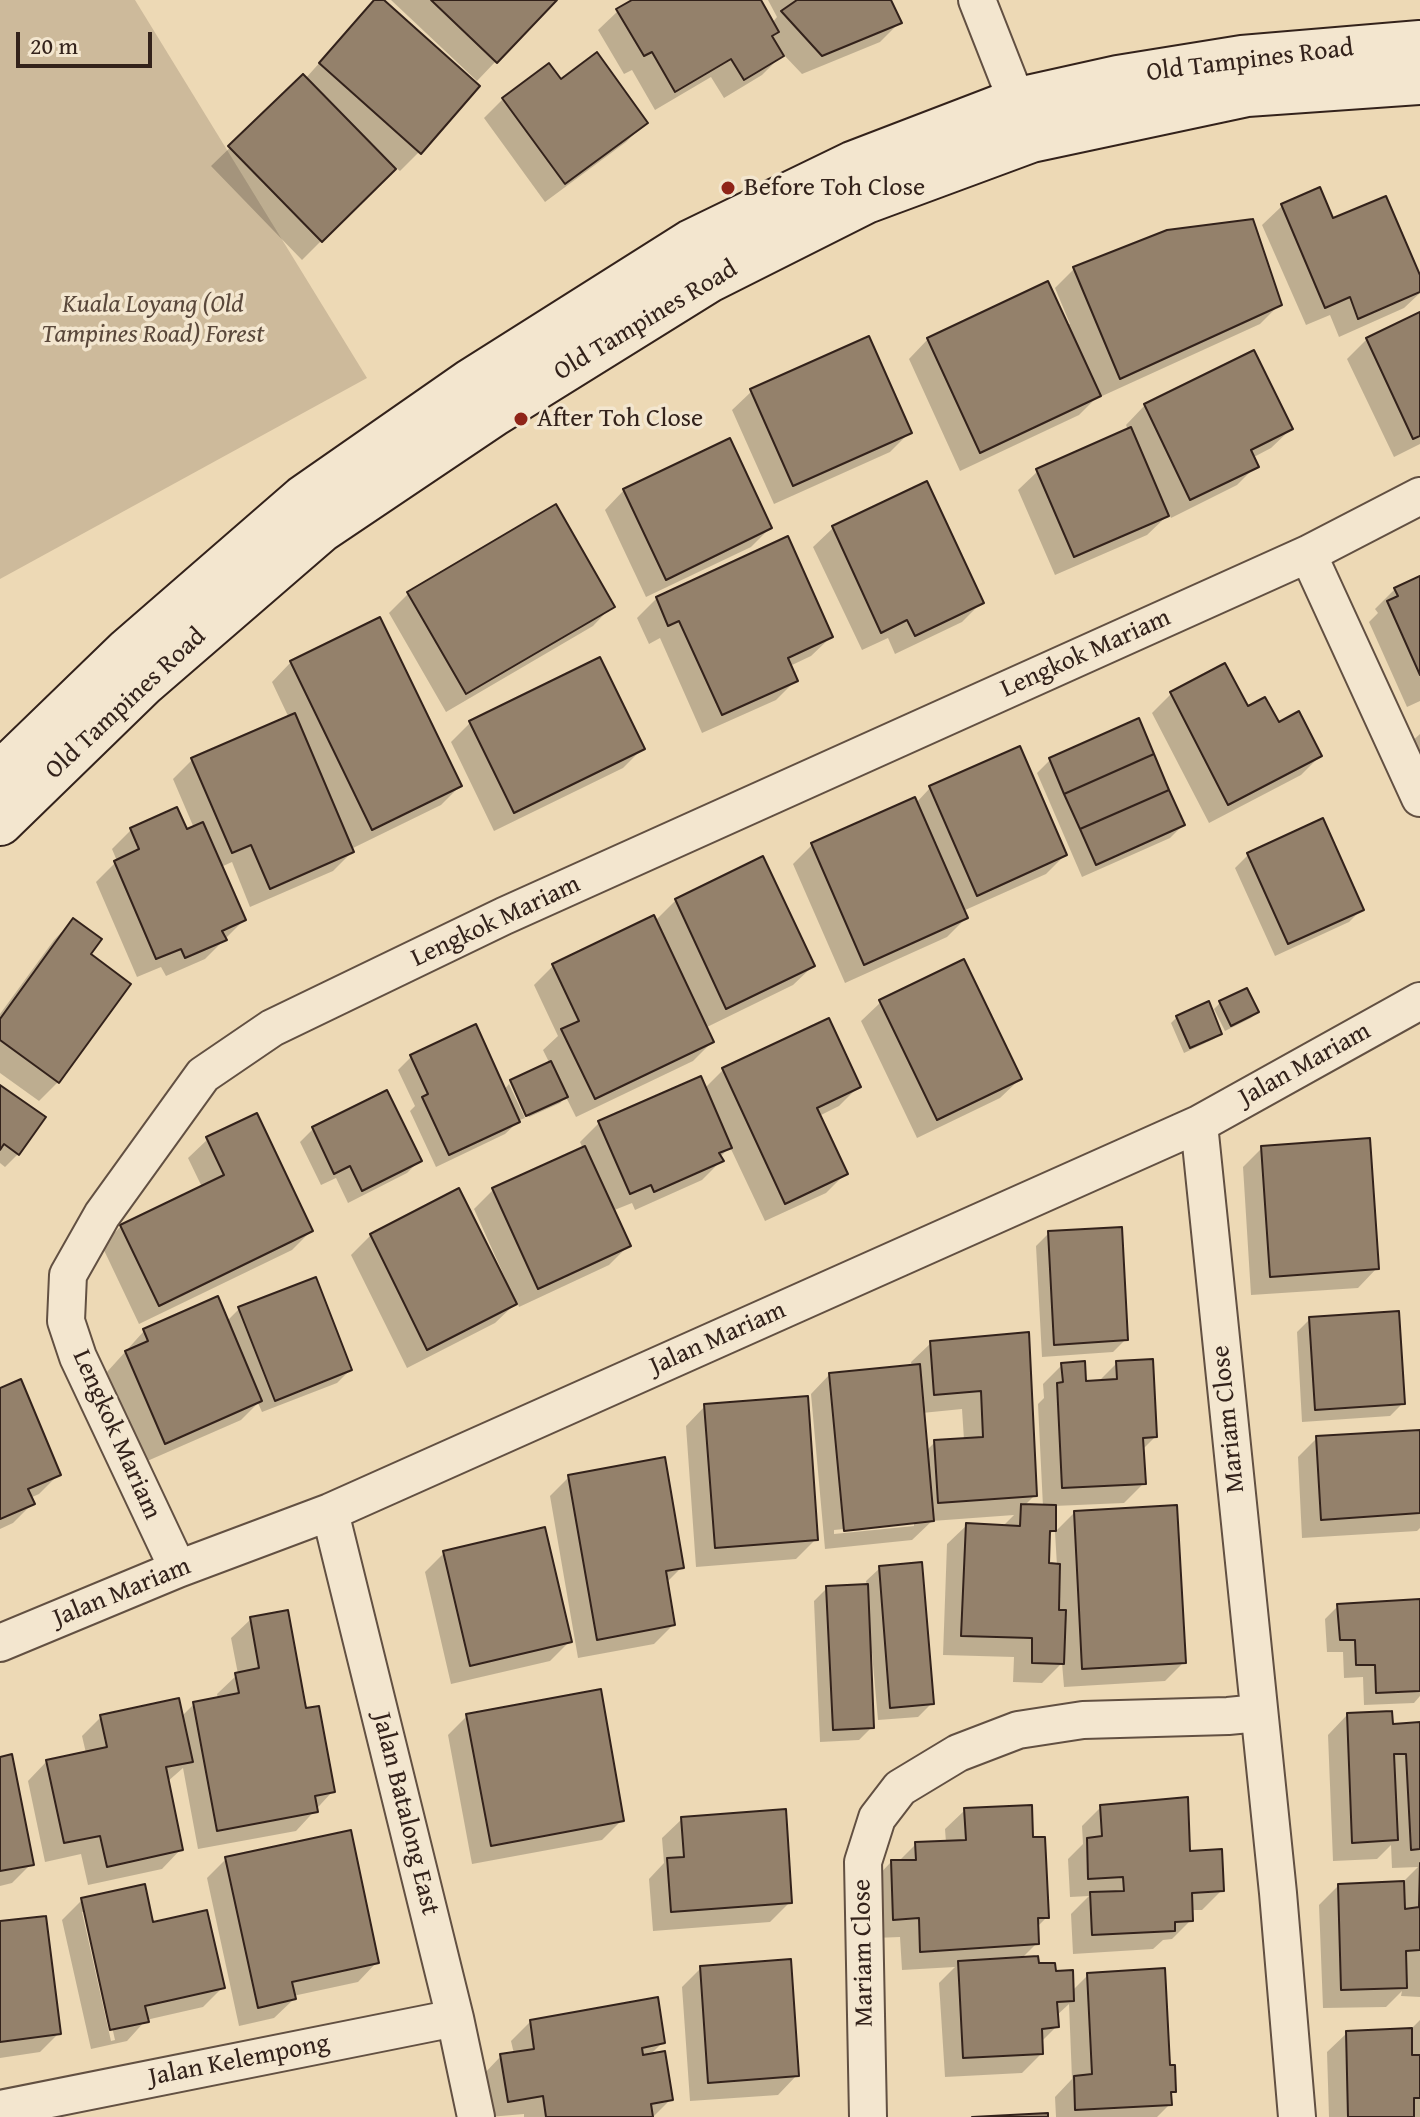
<!DOCTYPE html>
<style>
body{margin:0}
#map{position:relative;width:1420px;height:2117px;overflow:hidden;background:#edd9b5;font-family:"Gentium Book Plus",serif}
canvas{display:block}
.scale{position:absolute;left:16px;top:32px;width:136px;height:36px;box-sizing:border-box;border:4px solid #33221b;border-top:0;padding-left:10px;font-size:24px;line-height:28px;white-space:nowrap;color:#33221b;-webkit-text-stroke:6px #f3e6cf;paint-order:stroke}
</style>
<div id="map">
<canvas width="1420" height="2117"></canvas>
<div class="scale">20 m</div>
</div>
<script>
const ctx = document.querySelector('canvas').getContext('2d');
ctx.lineJoin = 'round';
function paint(path, color) { ctx.fillStyle = color; ctx.fill(path, 'evenodd'); }
const toPath = rows => new Path2D(rows.map(r => 'M' + r).join(''));
function strokePath(path, color, width, dash) { ctx.strokeStyle = color; ctx.lineWidth = width; ctx.lineCap = dash ? 'butt' : 'round'; ctx.setLineDash(dash || []); ctx.stroke(path); }
function label(font, color, halo, rows, align = 'center') {
  ctx.font = font + ' "Gentium Book Plus",serif'; ctx.lineWidth = 7; ctx.setLineDash([]); ctx.textBaseline = 'middle'; ctx.strokeStyle = halo; ctx.fillStyle = color; for (const [text, x, y, turn = 0] of rows) {
    ctx.save(); ctx.translate(x, y); ctx.rotate((+turn || 0) * Math.PI / 180); ctx.textAlign = isNaN(turn) ? turn : align; if (halo) ctx.strokeText(text, 0, 0); ctx.fillText(text, 0, 0); ctx.restore();
  }
}
paint(toPath([
 [0,0,135,0,367,378,0,579]
]), '#cdba9b');
paint(toPath([
 [376,0,381,0,419,152,400,171,395,167,302,260,211,166,303,77,305,79],
 [391,0,554,0,477,81],
 [636,0,758,0,772,23,777,17,768,0,889,0,899,23,880,42,802,74,783,54,762,75,724,98,711,77,655,110,632,70,624,74,598,30,618,11],
 [560,81,645,123,626,142,545,202,484,118,503,99],
 [1319,190,1332,221,1420,280,1420,293,1404,308,1339,337,1330,315,1306,325,1262,225,1282,206],
 [1074,269,1280,304,1260,324,1100,397,1099,395,1079,415,960,471,909,359,928,339,1070,324,1055,288],
 [1420,314,1420,444,1394,457,1347,359,1367,339],
 [752,391,910,432,890,452,774,504,732,410],
 [1145,405,1291,429,1271,448,1252,458,1256,466,1237,485,1171,518,1169,514,1147,535,1055,575,1018,490,1038,471,1128,430,1126,425],
 [926,484,981,603,962,622,895,654,888,638,862,650,813,547,833,528],
 [624,490,770,528,751,547,646,597,605,510],
 [555,507,612,606,593,626,446,712,389,613,408,594],
 [1420,578,1420,701,1407,707,1369,622,1378,613,1375,609,1395,589],
 [657,598,831,637,811,656,790,666,796,680,776,700,702,733,660,638,649,644,637,618],
 [291,662,460,786,441,805,351,849,352,852,333,871,250,907,232,862,221,867,244,920,205,959,166,976,161,967,137,977,96,882,117,861,112,849,131,830,186,832,194,828,173,779,192,760,289,718,272,682],
 [1171,694,1278,725,1320,756,1301,775,1209,823,1152,713],
 [470,723,642,749,623,768,494,831,451,742],
 [1420,734,1420,804,1397,755],
 [1050,760,1183,825,1170,838,1082,877,1037,773],
 [930,788,1065,855,1046,874,963,911,966,918,947,937,845,983,793,864,812,845,916,803],
 [1248,855,1362,909,1349,922,1275,956,1235,868],
 [676,900,813,966,793,985,705,1028,712,1042,693,1061,576,1117,566,1097,560,1103,529,1117,513,1082,550,1064,543,1050,558,1036,534,985,553,966,653,918,655,921],
 [73,920,88,955,58,1082,39,1101,0,1073,0,1014,54,940],
 [881,1002,1020,1079,1000,1098,917,1138,861,1021],
 [1220,1003,1257,1012,1251,1018,1225,1031,1214,1009],
 [1177,1017,1220,1033,1214,1039,1184,1053,1171,1023],
 [828,1020,858,1087,839,1106,819,1116,846,1173,826,1193,765,1221,730,1147,719,1158,721,1161,702,1180,635,1210,632,1203,612,1211,628,1246,609,1265,519,1307,517,1302,495,1323,407,1368,351,1255,371,1235,503,1281,506,1280,474,1209,493,1190,583,1149,580,1142,599,1123,704,1089,723,1070],
 [411,1057,504,1090,509,1084,525,1118,520,1120,505,1134,436,1167,410,1111,415,1106,398,1070],
 [0,1088,18,1154,5,1167,0,1163],
 [387,1093,420,1160,407,1173,348,1203,336,1178,321,1185,300,1142,313,1129],
 [208,1139,311,1231,292,1250,139,1324,102,1246,121,1226,202,1187,188,1158],
 [1262,1148,1377,1268,1358,1288,1251,1295,1243,1167],
 [1049,1233,1126,1339,1113,1352,1042,1357,1036,1246],
 [217,1299,227,1321,240,1308,350,1370,337,1383,262,1412,258,1403,241,1420,145,1462,107,1372,144,1331],
 [1310,1319,1403,1403,1390,1416,1302,1422,1297,1332],
 [1027,1335,1035,1495,1024,1506,1043,1507,1038,1404,1044,1398,1043,1384,1062,1365,1084,1383,1098,1382,1117,1363,1155,1437,1142,1450,1144,1483,1124,1503,1054,1506,1054,1530,1048,1536,1047,1565,1057,1566,1055,1532,1074,1513,1184,1662,1165,1681,1064,1687,1062,1663,1042,1683,1013,1682,1014,1657,943,1655,947,1544,967,1525,1002,1527,1014,1515,932,1521,912,1540,825,1549,811,1394,830,1374,912,1367,911,1362,931,1343],
 [962,1409,964,1440,935,1442,926,1451,922,1413],
 [914,1522,914,1526,834,1534,834,1530],
 [0,1390,59,1474,39,1494,30,1498,32,1504,13,1523,0,1529],
 [705,1406,816,1539,796,1559,696,1567,686,1426],
 [1420,1432,1420,1528,1417,1531,1302,1538,1298,1457,1317,1438],
 [569,1477,682,1567,666,1583,673,1625,654,1644,578,1658,550,1496],
 [444,1553,570,1641,550,1661,451,1684,425,1572],
 [880,1568,931,1704,918,1717,878,1720,872,1653,869,1653,872,1727,859,1740,820,1742,814,1601,827,1588,867,1586,866,1581],
 [1420,1601,1420,1696,1414,1703,1364,1705,1363,1677,1344,1678,1343,1652,1327,1652,1325,1619,1338,1606],
 [251,1619,304,1710,333,1791,296,1831,198,1849,183,1768,167,1782,181,1849,162,1869,88,1885,81,1854,45,1862,28,1781,47,1761,86,1753,82,1736,101,1717,181,1717,194,1704,218,1699,217,1694,238,1674,231,1638],
 [1347,1715,1392,1726,1420,1725,1420,1997,1401,1996,1402,1991,1386,2007,1323,2008,1319,1905,1338,1886,1402,1883,1418,1867,1392,1868,1391,1845,1377,1859,1333,1861,1328,1735],
 [467,1716,622,1820,602,1840,472,1864,448,1735],
 [0,1759,31,1864,12,1883,0,1886],
 [1101,1807,1188,1853,1222,1890,1202,1910,1191,1910,1191,1920,1172,1939,1163,1940,1153,1949,1073,1954,1071,1914,1089,1896,1070,1897,1068,1859,1083,1844,1082,1826],
 [965,1810,1032,1839,1047,1917,1036,1928,1037,1943,1021,1959,1054,1973,1072,1991,1088,1975,1168,2067,1174,2091,1170,2096,1170,2104,1157,2117,1056,2117,1055,2097,1072,2079,1069,2004,1056,2016,1057,2026,1041,2042,1041,2054,1022,2073,945,2077,939,1983,955,1967,902,1970,900,1937,875,1938,872,1882,891,1862,898,1862,916,1844,946,1843,945,1829],
 [682,1819,790,1902,770,1922,653,1931,649,1879,664,1863,662,1838],
 [226,1859,377,1962,358,1982,293,1996,294,1999,274,2018,239,2026,207,1878],
 [82,1900,152,1925,222,1988,203,2007,146,2020,127,2041,91,2049,62,1920],
 [82,1912,86,1912,115,2040,111,2041],
 [0,1923,59,2033,40,2052,0,2058],
 [701,1968,797,2075,778,2095,690,2101,682,1987],
 [1420,2020,1420,2117,1329,2117,1327,2052,1347,2033,1410,2030],
 [531,2021,663,2042,649,2056,671,2099,653,2117,524,2117,524,2114,489,2117,482,2076,501,2056,514,2054,511,2041]
]), '#0003');
const building = toPath([
 [374,0,384,0,480,86,421,154,319,63,374,0],
 [431,0,557,0,497,63,431,0],
 [632,0,761,0,779,32,772,36,784,56,744,80,731,59,675,92,652,52,644,56,616,9,632,0],
 [797,0,891,0,902,23,822,56,781,11,797,0],
 [597,52,648,123,565,184,502,98,549,63,561,79,597,52],
 [303,74,396,169,322,242,228,146,303,74],
 [1320,187,1333,218,1386,196,1420,275,1420,292,1358,319,1350,297,1325,308,1281,204,1320,187],
 [1253,219,1282,305,1120,379,1073,267,1167,230,1253,219],
 [1048,281,1101,396,980,453,927,338,1048,281],
 [1420,312,1420,436,1413,439,1366,338,1420,312],
 [869,336,912,433,793,486,750,389,869,336],
 [1254,350,1293,429,1251,450,1259,467,1190,500,1144,404,1254,350],
 [1131,427,1169,516,1074,557,1036,469,1131,427],
 [730,438,772,528,666,580,623,489,730,438],
 [927,481,984,603,915,636,907,620,881,633,832,526,927,481],
 [556,504,615,607,466,694,407,592,556,504],
 [788,536,833,637,788,658,798,681,722,715,679,621,668,626,656,597,788,536],
 [1420,576,1420,675,1387,601,1398,596,1394,588,1420,576],
 [380,617,462,786,372,830,290,661,380,617],
 [600,657,645,749,514,813,469,721,600,657],
 [1225,663,1248,706,1265,697,1279,722,1299,711,1322,756,1228,805,1170,692,1225,663],
 [295,713,354,852,270,889,251,845,232,853,191,758,295,713],
 [1139,718,1154,754,1064,794,1049,758,1139,718],
 [1020,746,1067,855,977,896,929,786,1020,746],
 [1154,754,1169,790,1080,829,1064,794,1154,754],
 [1169,790,1185,825,1096,865,1080,829,1169,790],
 [915,797,968,918,864,965,811,843,915,797],
 [177,807,187,829,203,822,246,920,222,931,227,940,185,958,181,949,156,959,114,861,139,849,130,828,177,807],
 [1323,818,1364,910,1288,944,1247,853,1323,818],
 [763,856,815,966,726,1009,675,899,763,856],
 [654,915,714,1042,595,1099,561,1029,579,1021,552,964,654,915],
 [73,918,102,939,91,954,131,984,59,1083,0,1040,0,1019,73,918],
 [964,959,1022,1079,937,1120,879,1000,964,959],
 [1247,988,1259,1012,1231,1026,1219,1001,1247,988],
 [1209,1001,1222,1034,1190,1048,1176,1016,1209,1001],
 [829,1018,861,1087,817,1108,848,1174,785,1204,722,1068,829,1018],
 [476,1024,520,1122,449,1155,422,1097,428,1094,410,1055,476,1024],
 [551,1061,568,1097,526,1116,510,1080,551,1061],
 [701,1076,732,1148,719,1153,724,1161,654,1192,651,1185,630,1194,598,1121,701,1076],
 [0,1085,46,1117,19,1155,4,1144,0,1150,0,1085],
 [387,1090,422,1161,362,1191,350,1166,334,1174,312,1127,387,1090],
 [257,1113,313,1231,159,1306,120,1225,224,1175,206,1137,257,1113],
 [1370,1138,1379,1269,1270,1277,1261,1146,1370,1138],
 [585,1146,631,1246,538,1289,492,1188,585,1146],
 [459,1188,517,1304,427,1350,370,1234,459,1188],
 [1122,1227,1128,1340,1054,1345,1048,1231,1122,1227],
 [316,1277,352,1370,275,1401,238,1307,316,1277],
 [218,1296,262,1401,165,1444,125,1351,148,1341,143,1329,218,1296],
 [1399,1311,1405,1404,1315,1410,1309,1317,1399,1311],
 [1029,1332,1037,1496,938,1503,934,1440,983,1437,981,1391,934,1395,930,1341,1029,1332],
 [1153,1359,1157,1437,1143,1438,1146,1484,1062,1488,1057,1383,1063,1382,1061,1363,1085,1361,1086,1381,1117,1379,1116,1361,1153,1359],
 [920,1364,934,1521,844,1531,829,1373,920,1364],
 [21,1379,61,1475,28,1489,35,1504,0,1519,0,1388,21,1379],
 [808,1396,818,1540,715,1548,704,1404,808,1396],
 [1420,1430,1420,1513,1321,1520,1316,1436,1420,1430],
 [665,1457,684,1568,666,1571,675,1625,597,1640,568,1475,665,1457],
 [1021,1504,1056,1505,1056,1531,1050,1531,1049,1563,1060,1564,1059,1610,1066,1610,1064,1664,1032,1663,1032,1638,961,1636,966,1523,1020,1526,1021,1504],
 [1177,1505,1186,1663,1082,1669,1074,1511,1177,1505],
 [545,1527,572,1642,470,1666,443,1551,545,1527],
 [922,1562,934,1704,890,1708,879,1566,922,1562],
 [868,1584,874,1728,833,1730,826,1586,868,1584],
 [1420,1599,1420,1691,1376,1693,1375,1665,1356,1665,1355,1640,1340,1640,1337,1604,1420,1599],
 [288,1610,306,1708,319,1706,335,1792,315,1796,318,1812,217,1831,193,1702,239,1693,235,1673,259,1668,250,1617,288,1610],
 [601,1689,624,1821,491,1846,466,1714,601,1689],
 [179,1698,193,1762,166,1767,183,1850,107,1867,100,1836,64,1843,46,1760,107,1747,100,1715,179,1698],
 [1392,1711,1393,1724,1420,1722,1420,1849,1411,1850,1406,1754,1394,1754,1398,1840,1352,1843,1347,1713,1392,1711],
 [12,1754,34,1865,0,1871,0,1757,12,1754],
 [1188,1797,1190,1851,1222,1849,1224,1891,1192,1893,1193,1921,1175,1922,1175,1931,1092,1935,1090,1892,1124,1891,1123,1877,1088,1879,1087,1838,1102,1836,1100,1805,1188,1797],
 [1032,1805,1033,1837,1045,1837,1049,1918,1038,1918,1039,1944,920,1952,919,1918,893,1920,891,1860,916,1860,915,1842,966,1840,964,1808,1032,1805],
 [786,1809,792,1903,671,1912,667,1858,684,1857,681,1817,786,1809],
 [351,1830,379,1963,292,1982,296,1999,258,2008,225,1857,351,1830],
 [1420,1863,1420,1950,1406,1951,1407,1988,1341,1990,1338,1884,1404,1881,1405,1909,1419,1907,1420,1863],
 [145,1884,153,1922,207,1910,225,1988,145,2006,149,2022,110,2030,81,1898,145,1884],
 [46,1916,61,2034,0,2042,0,1921,46,1916],
 [1038,1956,1039,1963,1055,1963,1056,1971,1073,1970,1074,2001,1057,2002,1059,2027,1042,2029,1043,2054,963,2058,958,1961,1038,1956],
 [791,1959,799,2076,708,2083,700,1966,791,1959],
 [1165,1968,1170,2065,1175,2065,1176,2092,1171,2092,1172,2105,1075,2110,1074,2076,1092,2074,1087,1973,1165,1968],
 [658,1997,665,2043,642,2048,643,2055,665,2051,673,2100,651,2104,653,2117,546,2117,543,2096,508,2102,500,2054,534,2049,530,2020,658,1997],
 [1412,2028,1412,2055,1420,2055,1420,2098,1414,2098,1414,2117,1348,2117,1346,2031,1412,2028],
 [1048,2113,1048,2117,972,2117,1048,2113]
]);
paint(building, '#94816b');
strokePath(building, '#33221b', 2);
const street = toPath([
 [977,0,1027,127],
 [1308,554,1420,798],
 [1199,1124,1278,1893,1297,2117],
 [330,1512,455,2018,476,2117],
 [178,1569,78,1357,66,1321,68,1275,102,1215,203,1075,272,1028,504,916,1308,554,1420,496],
 [0,1643,178,1569,330,1512,1199,1124,1420,1001],
 [0,2109,455,2018],
 [868,2117,863,1862,877,1818,900,1788,958,1753,1018,1730,1083,1720,1228,1716,1259,1713]
]);
const secondary = toPath([
 [0,774,128,650,303,498,471,381,691,242,852,164,1019,100,1118,78,1242,58,1420,43],
 [0,823,144,683,321,530,495,413,709,280,866,201,1031,140,1247,94,1420,82]
]);
strokePath(street, '#625042', 40);
strokePath(secondary, '#33221b', 48);
strokePath(street, '#f3e6cf', 36);
strokePath(secondary, '#f3e6cf', 44);
for (const [x, y, r, color] of [
 [728,188,8,"#8f2418"],
 [521,419,8,"#8f2418"]
]) { const dot = new Path2D(); dot.arc(x, y, r, 0, 2 * Math.PI); ctx.fillStyle = color; ctx.fill(dot); strokePath(dot, '#f3e6cf', 3); }
label('26px', '#33221b', '#f3e6cf', [
 ["Old Tampines Road",1250,61,-7],
 ["Old Tampines Road",646,321,-31],
 ["Lengkok Mariam",1086,654,-24],
 ["Old Tampines Road",126,704,-43],
 ["Lengkok Mariam",496,922,-25],
 ["Jalan Mariam",1305,1065,-29],
 ["Jalan Mariam",718,1339,-24],
 ["Mariam Close",1229,1419,-96],
 ["Lengkok Mariam",116,1435,66],
 ["Jalan Mariam",122,1593,-22],
 ["Jalan Batalong East",405,1814,76],
 ["Mariam Close",864,1953,-91],
 ["Jalan Kelempong",239,2061,-11]
]);
label('26px', '#33221b', '#f3e6cf', [
 ["Before Toh Close",744,188],
 ["After Toh Close",537,419]
], 'left');
label('italic 26px', '#5a483b', '#f3e6cf', [
 ["Kuala Loyang (Old",153,305],
 ["Tampines Road) Forest",153,335]
]);
</script>
